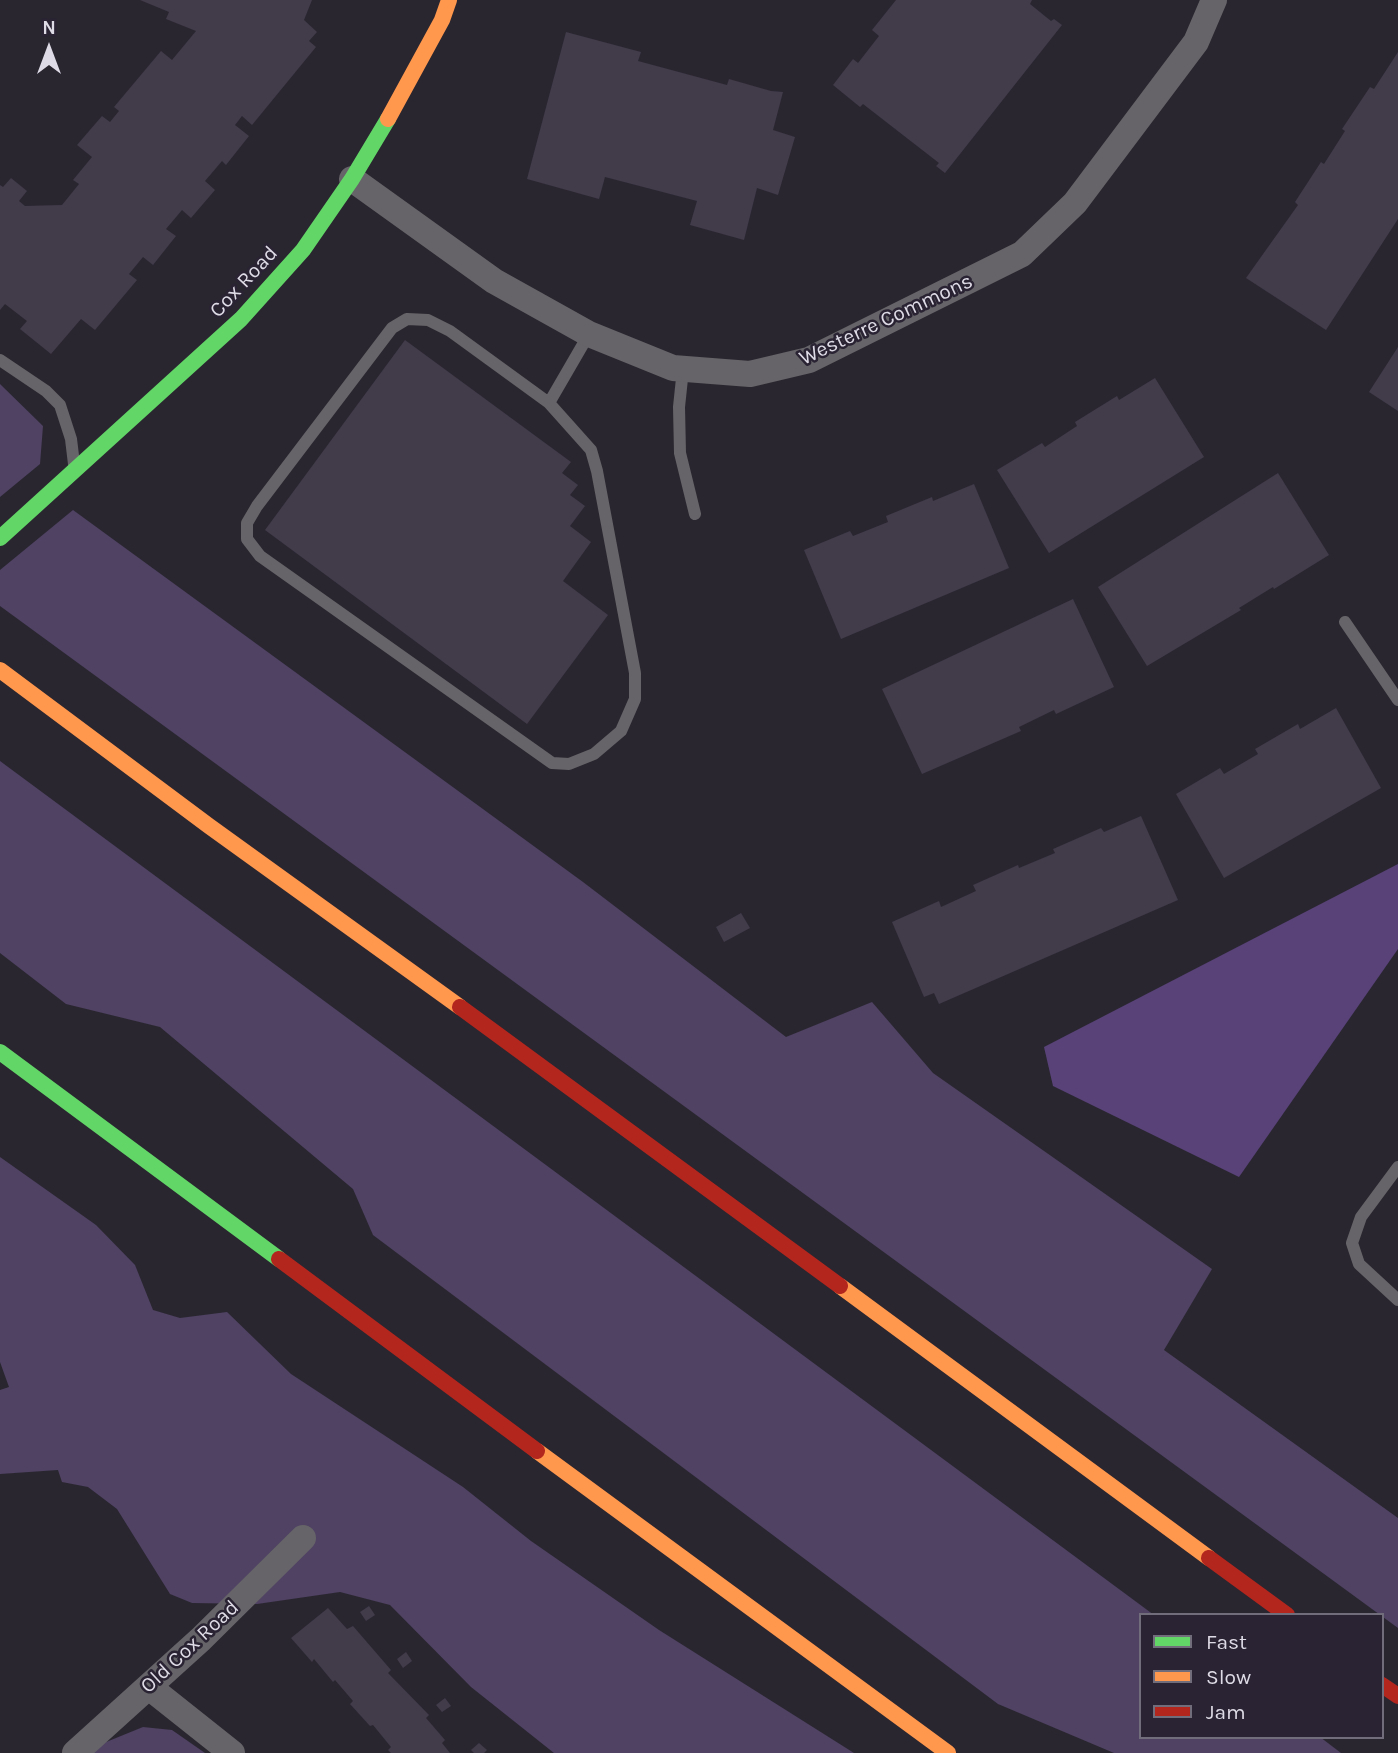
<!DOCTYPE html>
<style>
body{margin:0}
#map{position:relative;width:1398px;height:1753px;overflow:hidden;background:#2a2630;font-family:Karla,sans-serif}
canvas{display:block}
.legend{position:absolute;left:1139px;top:1613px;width:245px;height:126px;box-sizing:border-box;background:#292333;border:2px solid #726d7b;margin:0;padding:9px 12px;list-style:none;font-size:21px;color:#dfdbe6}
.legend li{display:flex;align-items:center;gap:14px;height:35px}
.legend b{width:35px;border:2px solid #726d7b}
.north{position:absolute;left:14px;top:14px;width:70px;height:70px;-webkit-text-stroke:5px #292333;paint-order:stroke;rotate:0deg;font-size:19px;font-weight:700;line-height:28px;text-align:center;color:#dfdbe6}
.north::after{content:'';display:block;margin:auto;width:24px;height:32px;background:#dfdbe6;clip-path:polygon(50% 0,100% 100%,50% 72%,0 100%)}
</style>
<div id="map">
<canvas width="1398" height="1753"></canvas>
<ul class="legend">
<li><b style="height:9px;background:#63d668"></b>Fast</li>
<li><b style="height:9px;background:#ff974d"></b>Slow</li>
<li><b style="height:9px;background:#b3261e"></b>Jam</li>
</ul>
<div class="north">N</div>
</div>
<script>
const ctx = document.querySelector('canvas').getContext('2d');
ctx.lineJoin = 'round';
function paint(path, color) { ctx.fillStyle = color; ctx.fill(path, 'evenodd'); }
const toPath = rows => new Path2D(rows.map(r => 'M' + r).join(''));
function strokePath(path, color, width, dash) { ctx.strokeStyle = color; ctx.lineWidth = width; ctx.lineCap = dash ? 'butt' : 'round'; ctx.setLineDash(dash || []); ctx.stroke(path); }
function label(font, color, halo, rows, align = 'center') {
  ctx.font = font + ' Karla,sans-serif'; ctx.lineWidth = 5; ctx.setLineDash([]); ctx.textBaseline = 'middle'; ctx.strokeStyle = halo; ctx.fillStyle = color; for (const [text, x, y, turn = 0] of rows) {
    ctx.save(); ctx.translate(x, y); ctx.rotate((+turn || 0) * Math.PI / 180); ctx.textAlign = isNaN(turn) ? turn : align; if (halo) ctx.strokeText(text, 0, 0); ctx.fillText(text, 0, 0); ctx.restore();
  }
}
paint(toPath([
 [0,384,43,426,40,464,0,497],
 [73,510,583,882,786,1037,872,1002,933,1073,1212,1269,1164,1350,1398,1518,1398,1628,0,606,0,570],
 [0,761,1154,1615,1141,1615,1141,1737,1320,1737,1341,1753,1114,1753,998,1704,373,1235,353,1189,160,1027,66,1004,0,953],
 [0,1157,96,1225,135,1265,153,1310,180,1318,227,1312,291,1374,463,1487,531,1541,659,1630,854,1753,554,1753,471,1687,390,1605,340,1592,257,1604,192,1603,170,1594,117,1509,88,1487,62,1482,58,1470,0,1474,0,1390,9,1387,0,1362],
 [143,1727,172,1730,205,1753,84,1753,89,1749]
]), '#4f4263');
paint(toPath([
 [1398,864,1398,949,1239,1177,1053,1086,1044,1047]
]), '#584278');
paint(toPath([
 [140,0,312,0,304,20,317,32,309,41,316,47,252,125,242,116,235,125,249,136,226,165,222,161,205,181,215,190,191,218,182,210,166,229,176,236,153,265,143,257,129,274,137,280,95,330,81,319,51,354,20,329,27,321,5,304,0,310,0,185,3,187,11,178,27,191,19,201,25,206,62,205,79,184,73,180,92,157,77,145,102,116,110,122,119,111,114,107,161,51,172,60,196,31,166,19,169,12],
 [896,0,1032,0,1030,4,1051,21,1054,19,1062,25,945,173,936,166,939,163,863,104,860,107,833,85,853,59,858,63,879,36,872,30],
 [566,32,641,52,638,61,727,85,729,79,771,91,783,92,773,130,795,137,778,195,757,188,744,240,690,225,697,201,605,177,599,199,527,179],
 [1398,52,1398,219,1326,330,1246,278,1298,205,1295,202,1321,162,1324,164,1345,131,1342,129,1370,87,1374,89],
 [405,340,571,462,562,473,578,485,570,495,585,506,570,526,591,542,563,581,608,615,527,724,265,530],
 [1398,347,1398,411,1369,392],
 [1155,378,1204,457,1049,553,997,470,1042,443,1045,447,1077,426,1075,422,1117,396,1119,400],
 [1278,473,1329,555,1274,589,1273,587,1239,608,1241,610,1147,666,1098,587],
 [974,484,1009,568,841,639,804,550,850,531,853,536,888,522,886,516,932,497,933,501],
 [1073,599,1114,687,1056,714,1054,710,1019,727,1021,731,922,774,882,689],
 [1336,708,1381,788,1224,878,1176,794,1220,768,1224,774,1258,754,1255,749,1298,724,1300,729],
 [1141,816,1178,900,939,1004,934,993,924,997,892,922,939,901,941,907,976,891,973,885,1018,865,1019,868,1055,853,1053,849,1101,828,1104,832],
 [741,913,750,928,724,942,716,927],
 [369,1606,375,1615,366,1621,360,1612],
 [328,1608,347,1629,353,1626,391,1670,388,1673,429,1715,426,1718,445,1740,442,1743,450,1753,391,1753,388,1750,391,1747,373,1725,370,1726,350,1704,353,1701,335,1680,333,1682,314,1659,312,1662,291,1638],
 [406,1652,412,1661,403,1668,397,1659],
 [445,1698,451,1706,442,1712,436,1705],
 [479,1743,487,1750,484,1753,474,1753,471,1750]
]), '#413b4a');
strokePath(toPath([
 [407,319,428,320,450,331,549,403,591,450,597,471,635,673,635,699,621,731,594,754,569,764,552,763,260,556,247,539,247,523,257,506,392,328,407,319],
 [0,360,46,391,60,405,71,439,74,464],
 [683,369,679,407,680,453,695,514],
 [549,403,589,334],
 [1345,622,1398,700],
 [1398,1167,1361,1217,1352,1243,1359,1264,1398,1300]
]), '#666468', 12);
strokePath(toPath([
 [352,179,494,281,589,334,673,368,750,374,809,360,1022,254,1075,203,1196,42,1214,0],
 [149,1687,232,1753],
 [75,1753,201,1639,303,1538]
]), '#666468', 26);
strokePath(toPath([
 [0,538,241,319,303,250,352,179,388,119],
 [0,1052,279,1259]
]), '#63d668', 16);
strokePath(toPath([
 [388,119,442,20,449,0],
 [0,670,209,826,460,1007],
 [840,1286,1209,1558],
 [537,1451,948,1753]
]), '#ff974d', 16);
strokePath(toPath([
 [460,1007,840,1286],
 [279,1259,537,1451],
 [1209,1558,1287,1615],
 [1382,1685,1398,1696]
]), '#b3261e', 16);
label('21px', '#dfdbe6', '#292333', [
 ["Cox Road",244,282,-47],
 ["Westerre Commons",886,320,-25],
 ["Old Cox Road",190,1647,-43]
]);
</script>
